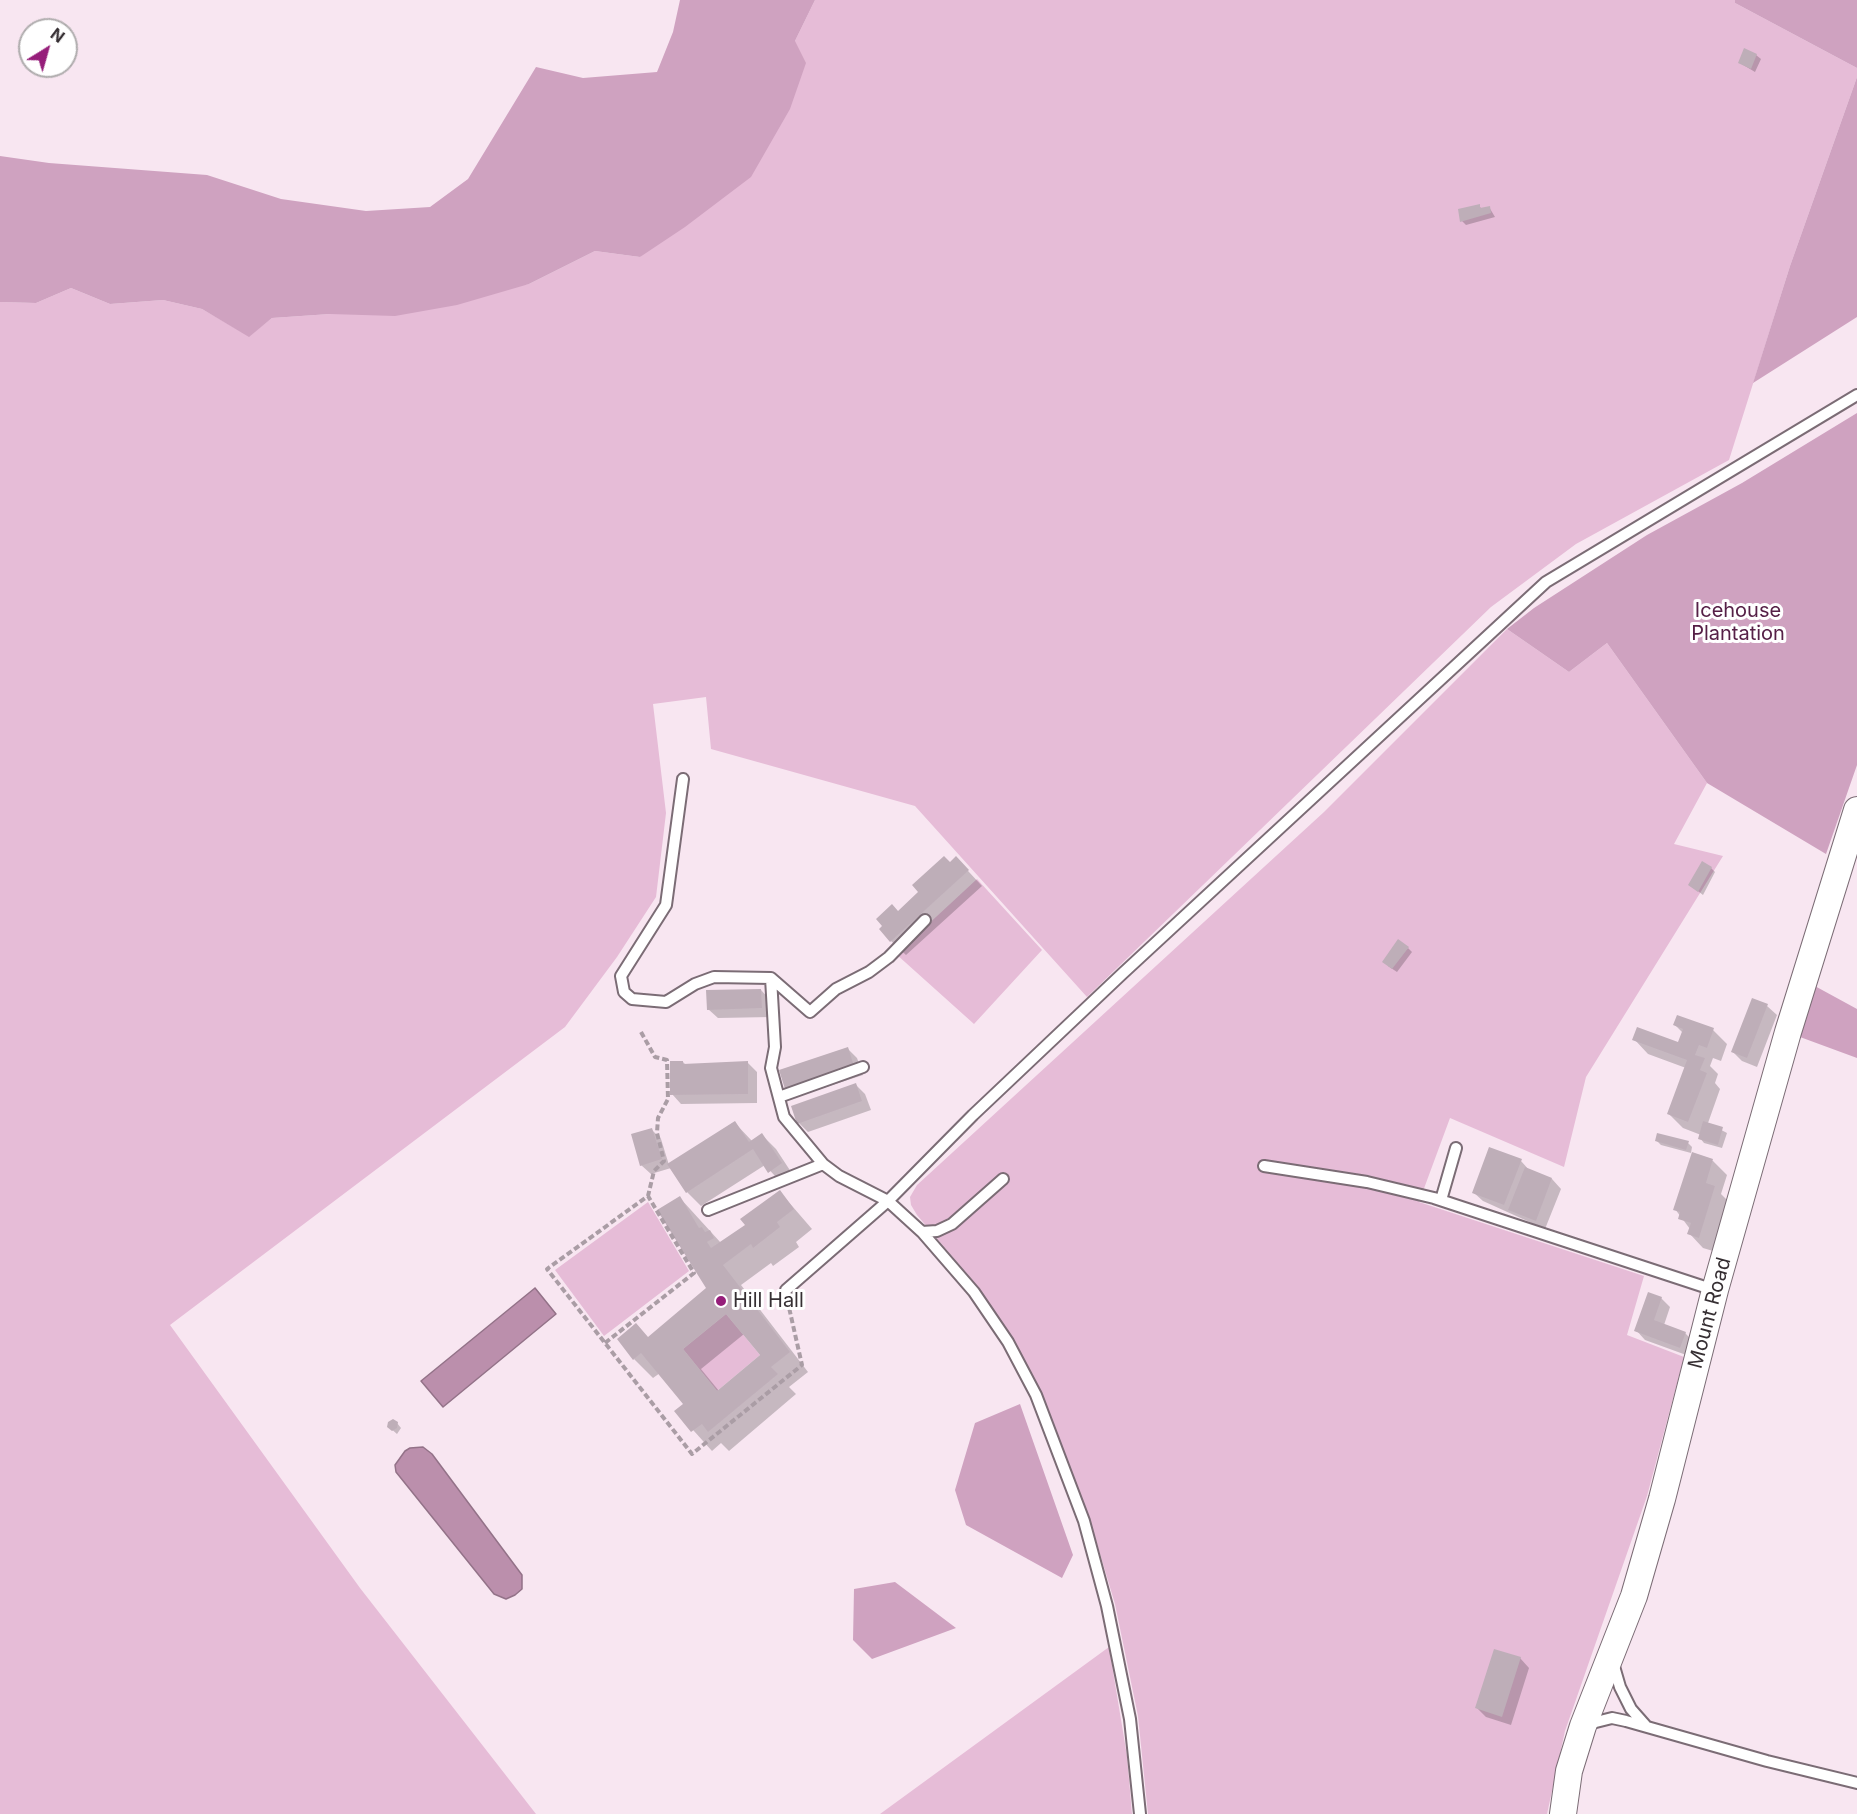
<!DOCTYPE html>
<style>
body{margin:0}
#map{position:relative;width:1857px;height:1814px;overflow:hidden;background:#f8e6f1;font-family:Inter,sans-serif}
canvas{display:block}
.north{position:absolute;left:18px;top:18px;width:60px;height:60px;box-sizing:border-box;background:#fff;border:2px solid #afacad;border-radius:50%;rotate:37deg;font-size:16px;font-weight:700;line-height:24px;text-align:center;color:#362f33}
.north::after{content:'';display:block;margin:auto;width:21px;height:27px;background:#961e7a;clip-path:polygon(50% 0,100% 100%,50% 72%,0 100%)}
</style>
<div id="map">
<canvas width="1857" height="1814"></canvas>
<div class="north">N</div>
</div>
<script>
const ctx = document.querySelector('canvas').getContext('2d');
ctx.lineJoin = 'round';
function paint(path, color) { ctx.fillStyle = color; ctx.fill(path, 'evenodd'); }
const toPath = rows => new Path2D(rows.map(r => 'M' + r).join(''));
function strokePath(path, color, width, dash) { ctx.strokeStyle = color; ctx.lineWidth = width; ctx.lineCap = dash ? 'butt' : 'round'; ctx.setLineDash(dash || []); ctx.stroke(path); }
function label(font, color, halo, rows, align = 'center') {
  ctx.font = font + ' Inter,sans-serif'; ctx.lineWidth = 6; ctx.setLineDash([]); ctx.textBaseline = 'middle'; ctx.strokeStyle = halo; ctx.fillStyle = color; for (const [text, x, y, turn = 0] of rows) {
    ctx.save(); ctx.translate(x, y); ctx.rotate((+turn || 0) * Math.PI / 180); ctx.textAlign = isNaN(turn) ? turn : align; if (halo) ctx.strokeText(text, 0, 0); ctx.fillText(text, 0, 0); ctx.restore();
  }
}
paint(toPath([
 [815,0,1735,0,1735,3,1857,68,1857,77,1790,266,1729,460,1576,544,1491,607,1087,997,915,806,711,749,706,697,653,704,666,813,656,897,617,957,565,1027,170,1325,360,1588,536,1814,0,1814,0,302,36,303,71,288,110,304,163,300,202,309,249,336,272,318,330,314,529,284,595,251,640,257,795,41],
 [1507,629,1569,672,1607,643,1707,783,1674,844,1723,856,1586,1077,1564,1167,1450,1118,1419,1202,1644,1276,1627,1335,1684,1357,1647,1496,1565,1731,1547,1814,1148,1814,1138,1716,1115,1604,1089,1517,1040,1393,1013,1339,979,1288,917,1215,911,1205,910,1197,917,1185,1324,812],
 [977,879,1042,950,974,1024,896,954],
 [648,1202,689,1271,604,1336,555,1270],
 [726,1314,760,1355,717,1391,683,1349],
 [1109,1647,1127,1756,1132,1814,880,1814]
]), '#e6bcd7');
paint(toPath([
 [680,0,815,0,795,41,806,63,790,109,751,177,685,227,640,257,595,251,529,284,457,305,395,316,330,314,272,318,249,337,202,309,163,300,110,304,71,288,36,303,0,302,0,156,49,163,207,175,281,199,366,211,430,207,468,179,536,67,583,78,657,72,673,32],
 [1735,0,1857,0,1857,68,1735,3],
 [1857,77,1857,317,1753,383,1790,266],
 [1857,413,1857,765,1826,854,1707,783,1607,643,1569,672,1507,629,1534,608,1647,535,1742,483],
 [1813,985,1857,1009,1857,1058,1800,1037],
 [1020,1404,1073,1555,1062,1578,966,1525,955,1490,975,1423],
 [895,1582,956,1628,872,1659,853,1640,854,1589]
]), '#cfa2c0');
const water = toPath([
 [535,1288,556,1314,443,1407,421,1381,535,1288],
 [423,1447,432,1454,522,1575,522,1589,515,1595,506,1599,494,1594,396,1472,395,1465,405,1451,410,1448,423,1447]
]);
paint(water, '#bb8fac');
strokePath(water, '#937288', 1.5);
paint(toPath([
 [1756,55,1761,59,1755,72,1740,63],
 [1479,206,1482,209,1489,207,1495,217,1466,225,1462,221],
 [956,858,982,886,906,955,891,941,898,913],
 [1711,868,1715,872,1703,895,1690,885],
 [1408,948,1412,952,1397,972,1388,966],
 [761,990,770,1000,771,1017,718,1018,708,1009],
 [1753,1000,1767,1006,1777,1015,1757,1067,1742,1061,1733,1052],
 [1675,1025,1713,1030,1727,1044,1721,1061,1713,1058,1710,1066,1718,1074,1715,1083,1720,1089,1708,1123,1727,1133,1722,1148,1704,1143,1700,1138,1701,1135,1683,1128,1669,1114,1686,1068,1648,1054,1634,1039,1679,1044,1683,1033],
 [848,1049,857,1058,863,1075,796,1097,786,1088],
 [683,1062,686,1065,747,1062,757,1072,757,1103,681,1104,672,1094],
 [856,1085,865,1094,871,1110,808,1132,799,1123],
 [734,1122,752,1141,762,1135,776,1149,795,1178,784,1186,765,1165,701,1206,687,1192,671,1168,651,1174,641,1165,652,1130,661,1139,669,1165],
 [1656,1140,1688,1143,1692,1147,1691,1153,1661,1145],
 [1693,1154,1713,1161,1727,1175,1721,1194,1729,1202,1713,1251,1703,1248,1689,1233,1690,1229,1675,1209],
 [1521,1161,1530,1171,1552,1179,1561,1189,1545,1229,1483,1201,1473,1192],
 [780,1192,812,1229,796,1242,799,1247,773,1266,771,1263,741,1285,808,1372,789,1387,796,1394,729,1451,721,1443,712,1451,676,1411,685,1404,660,1373,653,1378,634,1359,649,1338,708,1288,680,1198,721,1243,747,1225],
 [744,1334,762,1356,719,1391,701,1369],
 [1661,1298,1670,1307,1664,1325,1685,1333,1694,1342,1689,1356,1645,1340,1636,1330],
 [397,1423,401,1428,397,1434,389,1427],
 [1520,1658,1529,1668,1511,1725,1486,1717,1477,1708]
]), '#0003');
paint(toPath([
 [1744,48,1757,54,1751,69,1738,63],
 [1480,204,1480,208,1490,206,1491,213,1460,222,1458,209],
 [944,856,950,862,956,856,969,870,890,942,879,929,882,926,876,919,892,904,898,911,918,892,912,885],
 [1702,861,1712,867,1698,892,1688,885],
 [1398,939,1409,947,1392,969,1382,962],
 [761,989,762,1008,707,1010,706,990],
 [1752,998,1768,1004,1747,1058,1731,1052],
 [1677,1015,1714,1028,1707,1048,1699,1045,1695,1055,1705,1058,1700,1070,1707,1073,1688,1122,1667,1114,1687,1060,1632,1040,1637,1027,1678,1042,1683,1029,1673,1025],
 [848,1047,854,1066,785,1089,779,1070],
 [670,1061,683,1061,683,1064,748,1061,748,1094,670,1095],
 [856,1083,862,1101,797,1124,791,1106],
 [735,1121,749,1142,762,1133,782,1163,768,1173,753,1149,686,1193,667,1164],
 [1703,1121,1723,1127,1718,1145,1698,1139],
 [652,1128,662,1159,640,1166,631,1134],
 [1657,1133,1689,1141,1686,1150,1655,1141],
 [1489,1147,1522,1159,1504,1205,1472,1193],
 [1692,1152,1713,1159,1706,1183,1715,1186,1699,1238,1687,1234,1691,1223,1678,1219,1680,1212,1673,1210],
 [1525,1167,1552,1178,1536,1221,1508,1210],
 [780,1190,794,1209,777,1222,780,1227,753,1248,751,1244,723,1265,790,1352,771,1367,778,1374,708,1432,702,1424,691,1432,674,1411,683,1404,641,1353,633,1360,617,1339,636,1323,648,1337,706,1288,657,1210,680,1196,699,1228,702,1227,705,1232,710,1230,714,1238,707,1242,711,1248,745,1225,740,1219],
 [726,1314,760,1355,717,1391,683,1349],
 [1648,1292,1662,1297,1654,1320,1686,1332,1680,1348,1634,1331],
 [393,1419,398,1422,397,1428,392,1431,387,1427,388,1422],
 [1494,1649,1521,1657,1502,1717,1475,1708]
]), '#beaeb8');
const service = toPath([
 [683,779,666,905,621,976,624,992,632,999,666,1002,695,984,714,977,771,978,810,1012,836,989,869,972,889,957,925,920],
 [771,978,775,1047,771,1068,784,1117,823,1164,839,1176,888,1201,973,1115,1122,974,1546,582,1857,395],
 [779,1097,863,1067],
 [1264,1166,1367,1182,1434,1198,1714,1290],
 [1441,1200,1456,1148],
 [708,1210,823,1164],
 [922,1232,937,1231,952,1224,1003,1179],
 [786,1290,888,1201,922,1232,974,1292,1008,1342,1036,1395,1084,1521,1107,1606,1130,1719,1140,1814],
 [1613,1663,1620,1687,1631,1709,1646,1726],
 [1588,1724,1612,1718,1626,1721,1767,1761,1857,1783]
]);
const tertiary = toPath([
 [1563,1814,1569,1771,1583,1726,1634,1596,1662,1499,1715,1290,1788,1032,1857,810]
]);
strokePath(service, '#7b6c75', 14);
strokePath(tertiary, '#7b6c75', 28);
strokePath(toPath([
 [641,1032,655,1057,667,1060,668,1099,658,1118,657,1133,664,1161,654,1171,648,1196],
 [605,1343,694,1273,648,1196,547,1269,692,1454,802,1365,788,1303]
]), '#aa9da5', 4, [6, 3]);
strokePath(service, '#fff', 10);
strokePath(tertiary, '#fff', 26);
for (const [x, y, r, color] of [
 [721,1301,6,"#961e7a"]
]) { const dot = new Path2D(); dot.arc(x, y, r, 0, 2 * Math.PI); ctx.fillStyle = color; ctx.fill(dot); strokePath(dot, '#fff', 2); }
label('20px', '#562047', '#fff', [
 ["Icehouse",1738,611],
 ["Plantation",1738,634]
]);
label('20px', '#362f33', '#fff', [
 ["Hill Hall",733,1301]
], 'left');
label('20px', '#362f33', '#fff', [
 ["Mount Road",1710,1313,-75]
]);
</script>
